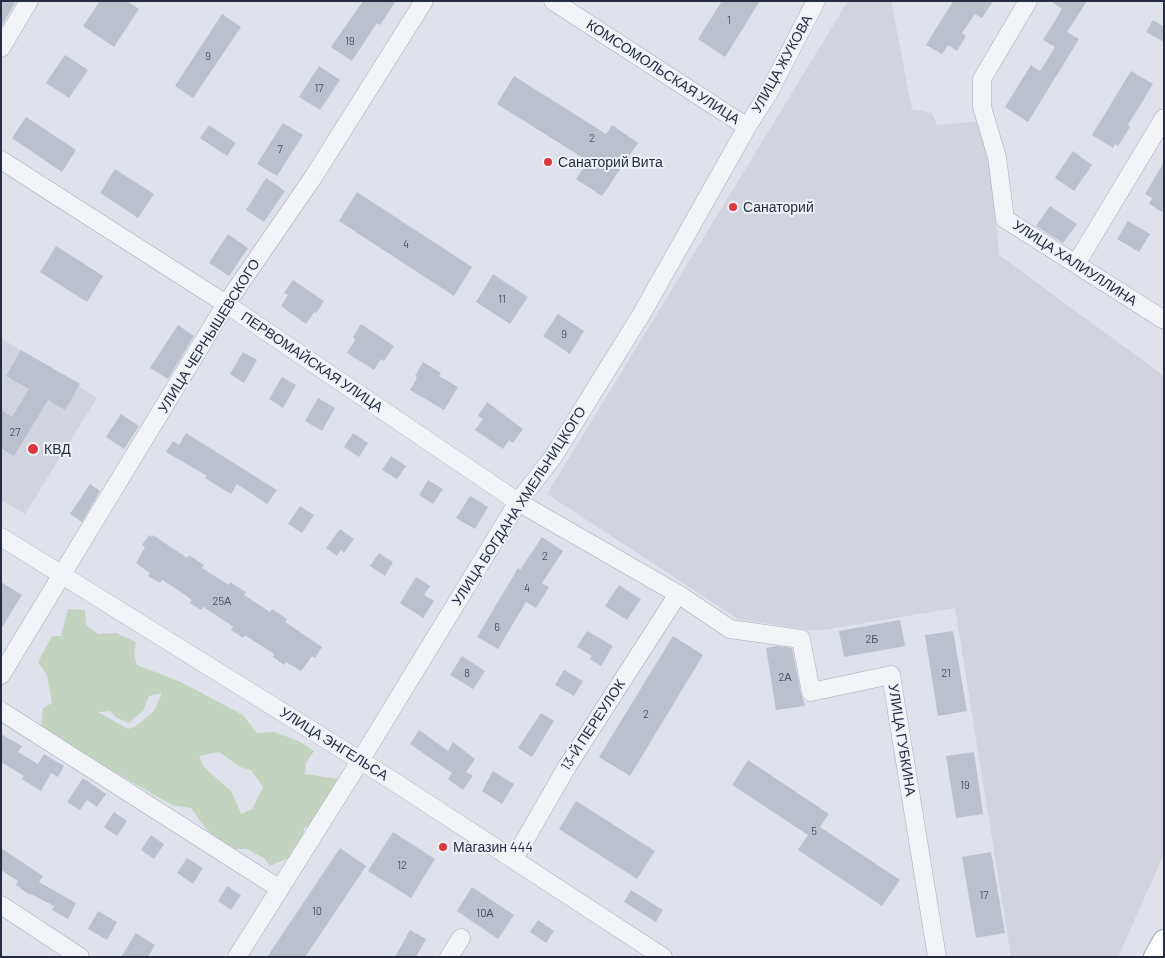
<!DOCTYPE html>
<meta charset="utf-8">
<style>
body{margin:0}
#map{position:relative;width:1165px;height:958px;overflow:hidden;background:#dfe2ea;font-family:Barlow,sans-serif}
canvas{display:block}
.frame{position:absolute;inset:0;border:2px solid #262d42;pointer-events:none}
</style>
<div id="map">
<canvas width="1165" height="958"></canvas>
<div class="frame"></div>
</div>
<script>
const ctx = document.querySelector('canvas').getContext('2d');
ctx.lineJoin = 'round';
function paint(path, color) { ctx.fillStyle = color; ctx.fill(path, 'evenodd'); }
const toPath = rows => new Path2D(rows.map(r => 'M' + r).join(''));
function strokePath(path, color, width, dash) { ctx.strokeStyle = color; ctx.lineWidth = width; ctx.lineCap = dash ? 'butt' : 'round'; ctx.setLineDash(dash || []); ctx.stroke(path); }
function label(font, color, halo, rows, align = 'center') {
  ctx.font = font + ' Barlow,sans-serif'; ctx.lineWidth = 4; ctx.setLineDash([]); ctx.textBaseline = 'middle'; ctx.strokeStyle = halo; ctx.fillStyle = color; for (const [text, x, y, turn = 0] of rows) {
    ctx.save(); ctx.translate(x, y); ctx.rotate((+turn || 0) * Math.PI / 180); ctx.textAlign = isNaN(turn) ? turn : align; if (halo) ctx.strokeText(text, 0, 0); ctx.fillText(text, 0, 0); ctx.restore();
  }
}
paint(toPath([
 [848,1,891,1,912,109,932,113,937,125,987,121,999,255,1164,376,1164,854,1118,957,1011,957,955,608,817,631,738,619,547,494],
 [1,338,97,398,25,514,1,500]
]), '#d1d4df');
paint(toPath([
 [68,609,85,610,86,625,98,634,116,633,136,642,134,654,137,665,181,682,243,715,257,733,274,732,299,741,314,751,306,763,305,774,346,780,312,824,304,828,302,852,270,866,264,858,247,849,229,849,206,829,191,808,172,805,66,744,41,728,43,708,52,703,47,675,38,662,52,636,61,636],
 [162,693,154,711,136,726,128,729,98,712,110,711,117,718,129,723,143,711,149,696],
 [219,752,240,767,251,770,263,787,252,809,241,814,232,792,204,767,199,756]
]), '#c2d4bf');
paint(toPath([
 [1,1,16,1,1,27],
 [100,1,127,1,139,9,114,47,83,26],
 [363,1,396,1,380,25,377,23,352,61,331,47],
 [722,1,760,1,725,57,698,39],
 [953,1,993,1,982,18,975,14,962,33,966,36,957,51,948,45,942,54,926,45],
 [1051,1,1087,1,1067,32,1079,39,1028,122,1005,107,1031,65,1040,71,1055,47,1043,40,1062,9],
 [222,14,241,27,193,98,175,86],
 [1153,20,1164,27,1164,42,1146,32],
 [65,55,88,70,69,98,46,83],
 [319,66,340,80,320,110,299,97],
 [1131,71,1153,84,1128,125,1130,127,1118,146,1115,144,1113,148,1092,135],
 [514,76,606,134,612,125,638,143,602,196,576,179,588,161,497,104],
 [26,117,76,150,62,172,12,138],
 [283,123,303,135,277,176,257,164],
 [209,125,236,143,227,156,200,138],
 [1073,151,1092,165,1074,191,1055,178],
 [1164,162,1164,213,1149,204,1152,198,1145,194],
 [115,169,154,194,138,218,100,193],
 [266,178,285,191,264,222,246,210],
 [357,192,472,267,454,296,339,221],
 [1050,206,1077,224,1063,243,1036,226],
 [1128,221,1150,234,1139,252,1117,239],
 [228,234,248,248,229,276,209,263],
 [56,246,103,276,87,302,40,272],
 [493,274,528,297,510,324,476,302],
 [293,280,324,301,316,313,314,312,306,324,281,306,288,295,284,293],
 [558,314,584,331,570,354,543,336],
 [361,324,394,346,384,361,381,359,374,370,347,353,355,340,353,337],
 [178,325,194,336,168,379,150,368],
 [21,350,80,384,65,410,48,400,14,456,1,448,1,410,12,417,29,389,6,376],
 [243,352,257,360,244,383,230,374],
 [423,362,441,373,439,376,458,387,444,410,410,390,417,378,415,376],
 [282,377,296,385,283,408,269,399],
 [318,398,335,408,322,431,305,421],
 [487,402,523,429,513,443,509,440,503,449,475,430,483,419,478,416],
 [121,414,139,426,124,449,106,437],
 [186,433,277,490,267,504,237,484,231,494,205,478,207,476,166,452,173,441,179,445],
 [353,433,368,443,359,457,344,447],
 [391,456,406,466,397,479,382,470],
 [428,480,443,489,433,504,419,495],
 [90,484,100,491,82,522,70,514],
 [470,496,488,507,475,529,456,518],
 [300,506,314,515,302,533,288,524],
 [340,529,354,539,344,553,341,550,337,556,326,548],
 [149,535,152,537,153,535,187,558,189,555,204,565,202,568,229,585,230,582,246,592,244,595,270,612,272,609,287,619,285,622,322,647,315,658,312,656,301,671,286,662,284,665,273,657,274,654,273,653,246,636,245,635,243,638,231,630,233,627,231,625,205,608,203,607,201,610,190,603,192,600,181,592,164,581,162,580,160,583,148,576,150,573,136,563,145,547,142,545],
 [542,537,563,551,542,583,549,587,536,608,526,602,498,649,477,637,518,568,520,570],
 [379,553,393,562,385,576,370,566],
 [416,577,430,586,424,595,434,601,423,618,400,603],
 [1,582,22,595,1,629],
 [619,585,641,599,627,620,605,606],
 [900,620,905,646,844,657,839,631],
 [587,631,613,646,601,666,590,659,592,656,577,647],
 [953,631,967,711,938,716,925,635],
 [673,636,703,655,630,776,599,757],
 [777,646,792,648,801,694,805,706,776,710,766,648],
 [462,656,485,671,473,689,450,675],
 [564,670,583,681,574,696,555,685],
 [541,713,554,721,532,757,518,748],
 [419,730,448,751,453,742,475,759,466,772,473,776,463,790,448,779,452,773,410,744],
 [1,734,22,746,18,752,38,764,44,754,64,766,58,777,51,773,41,791,22,779,24,776,1,762],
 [974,752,983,814,956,818,946,756],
 [748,760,829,814,820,827,900,880,882,906,798,850,808,835,732,785],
 [493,771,514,784,502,804,482,791],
 [83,778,106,794,97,807,87,800,80,810,67,802],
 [576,801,655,851,637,879,559,829],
 [114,812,127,821,117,836,104,827],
 [393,832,435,859,411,898,368,871],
 [151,835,164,844,154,859,141,850],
 [1,848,43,876,39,882,76,903,68,919,52,910,54,906,31,894,30,895,16,885,18,881,1,870],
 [340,848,366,866,305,957,267,957],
 [991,852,1005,933,976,938,962,857],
 [187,858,203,868,193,884,177,873],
 [227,886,241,895,231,910,218,901],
 [472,887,514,915,498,939,457,911],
 [631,890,663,910,656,922,624,902],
 [98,911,117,922,107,940,88,929],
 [538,920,554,931,546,943,530,932],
 [410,930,426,939,416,957,395,957],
 [136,933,155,945,148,957,121,957]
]), '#bbc0cd');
const minor = toPath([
 [553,1,747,127],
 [1028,1,982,79,982,107,997,157,1005,219,1164,320],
 [1,48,29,1],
 [1,160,226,304,518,502,678,594,730,629,801,639,811,692,891,675,937,957],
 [1076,264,1164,118],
 [1,537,393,781,663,957],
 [1,675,226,304,314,176,424,1],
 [1,711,280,889],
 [514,859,568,765,678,594],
 [1,905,80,957],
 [237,957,360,761,518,502,553,457,641,315,747,127,768,94,816,1],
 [449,957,461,938]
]);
const major = toPath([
 [1155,957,1164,941]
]);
strokePath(minor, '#a8acb8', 19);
strokePath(major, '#9da4b6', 24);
strokePath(minor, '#f2f3f7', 18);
strokePath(major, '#fff', 22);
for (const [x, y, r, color] of [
 [548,162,5,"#da383d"],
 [733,207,5,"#da383d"],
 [33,449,6,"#da383d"],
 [443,847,5,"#da383d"]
]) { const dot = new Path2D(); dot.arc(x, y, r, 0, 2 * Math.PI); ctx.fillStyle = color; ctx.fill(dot); strokePath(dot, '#eef1f7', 2); }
label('11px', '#4b5265', null, [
 ["1",729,20],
 ["19",350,41],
 ["9",208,56],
 ["17",319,88],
 ["2",592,138],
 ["7",280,149],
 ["4",406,244],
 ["11",502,299],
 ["9",564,334],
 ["27",15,432],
 ["2",545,556],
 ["4",527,588],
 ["25А",222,601],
 ["6",497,627],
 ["2Б",872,639],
 ["8",467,673],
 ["21",946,673],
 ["2А",785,677],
 ["2",646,714],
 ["19",965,785],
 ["5",814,831],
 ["12",402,865],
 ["17",984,895],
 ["10",317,911],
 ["10А",485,913]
]);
label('14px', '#262d42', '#eef1f7', [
 ["УЛИЦА ЖУКОВА",782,64,-61],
 ["КОМСОМОЛЬСКАЯ УЛИЦА",663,72,33],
 ["УЛИЦА ХАЛИУЛЛИНА",1075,263,33],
 ["УЛИЦА ЧЕРНЫШЕВСКОГО",209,336,-58],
 ["ПЕРВОМАЙСКАЯ УЛИЦА",312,362,34],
 ["УЛИЦА БОГДАНА ХМЕЛЬНИЦКОГО",519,506,-57],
 ["13-Й ПЕРЕУЛОК",593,725,-57],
 ["УЛИЦА ГУБКИНА",902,740,81],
 ["УЛИЦА ЭНГЕЛЬСА",334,744,32]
]);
label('14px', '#262d42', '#eef1f7', [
 ["Санаторий Вита",558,162],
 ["Санаторий",743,207],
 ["КВД",44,449],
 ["Магазин 444",453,847]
], 'left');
</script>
